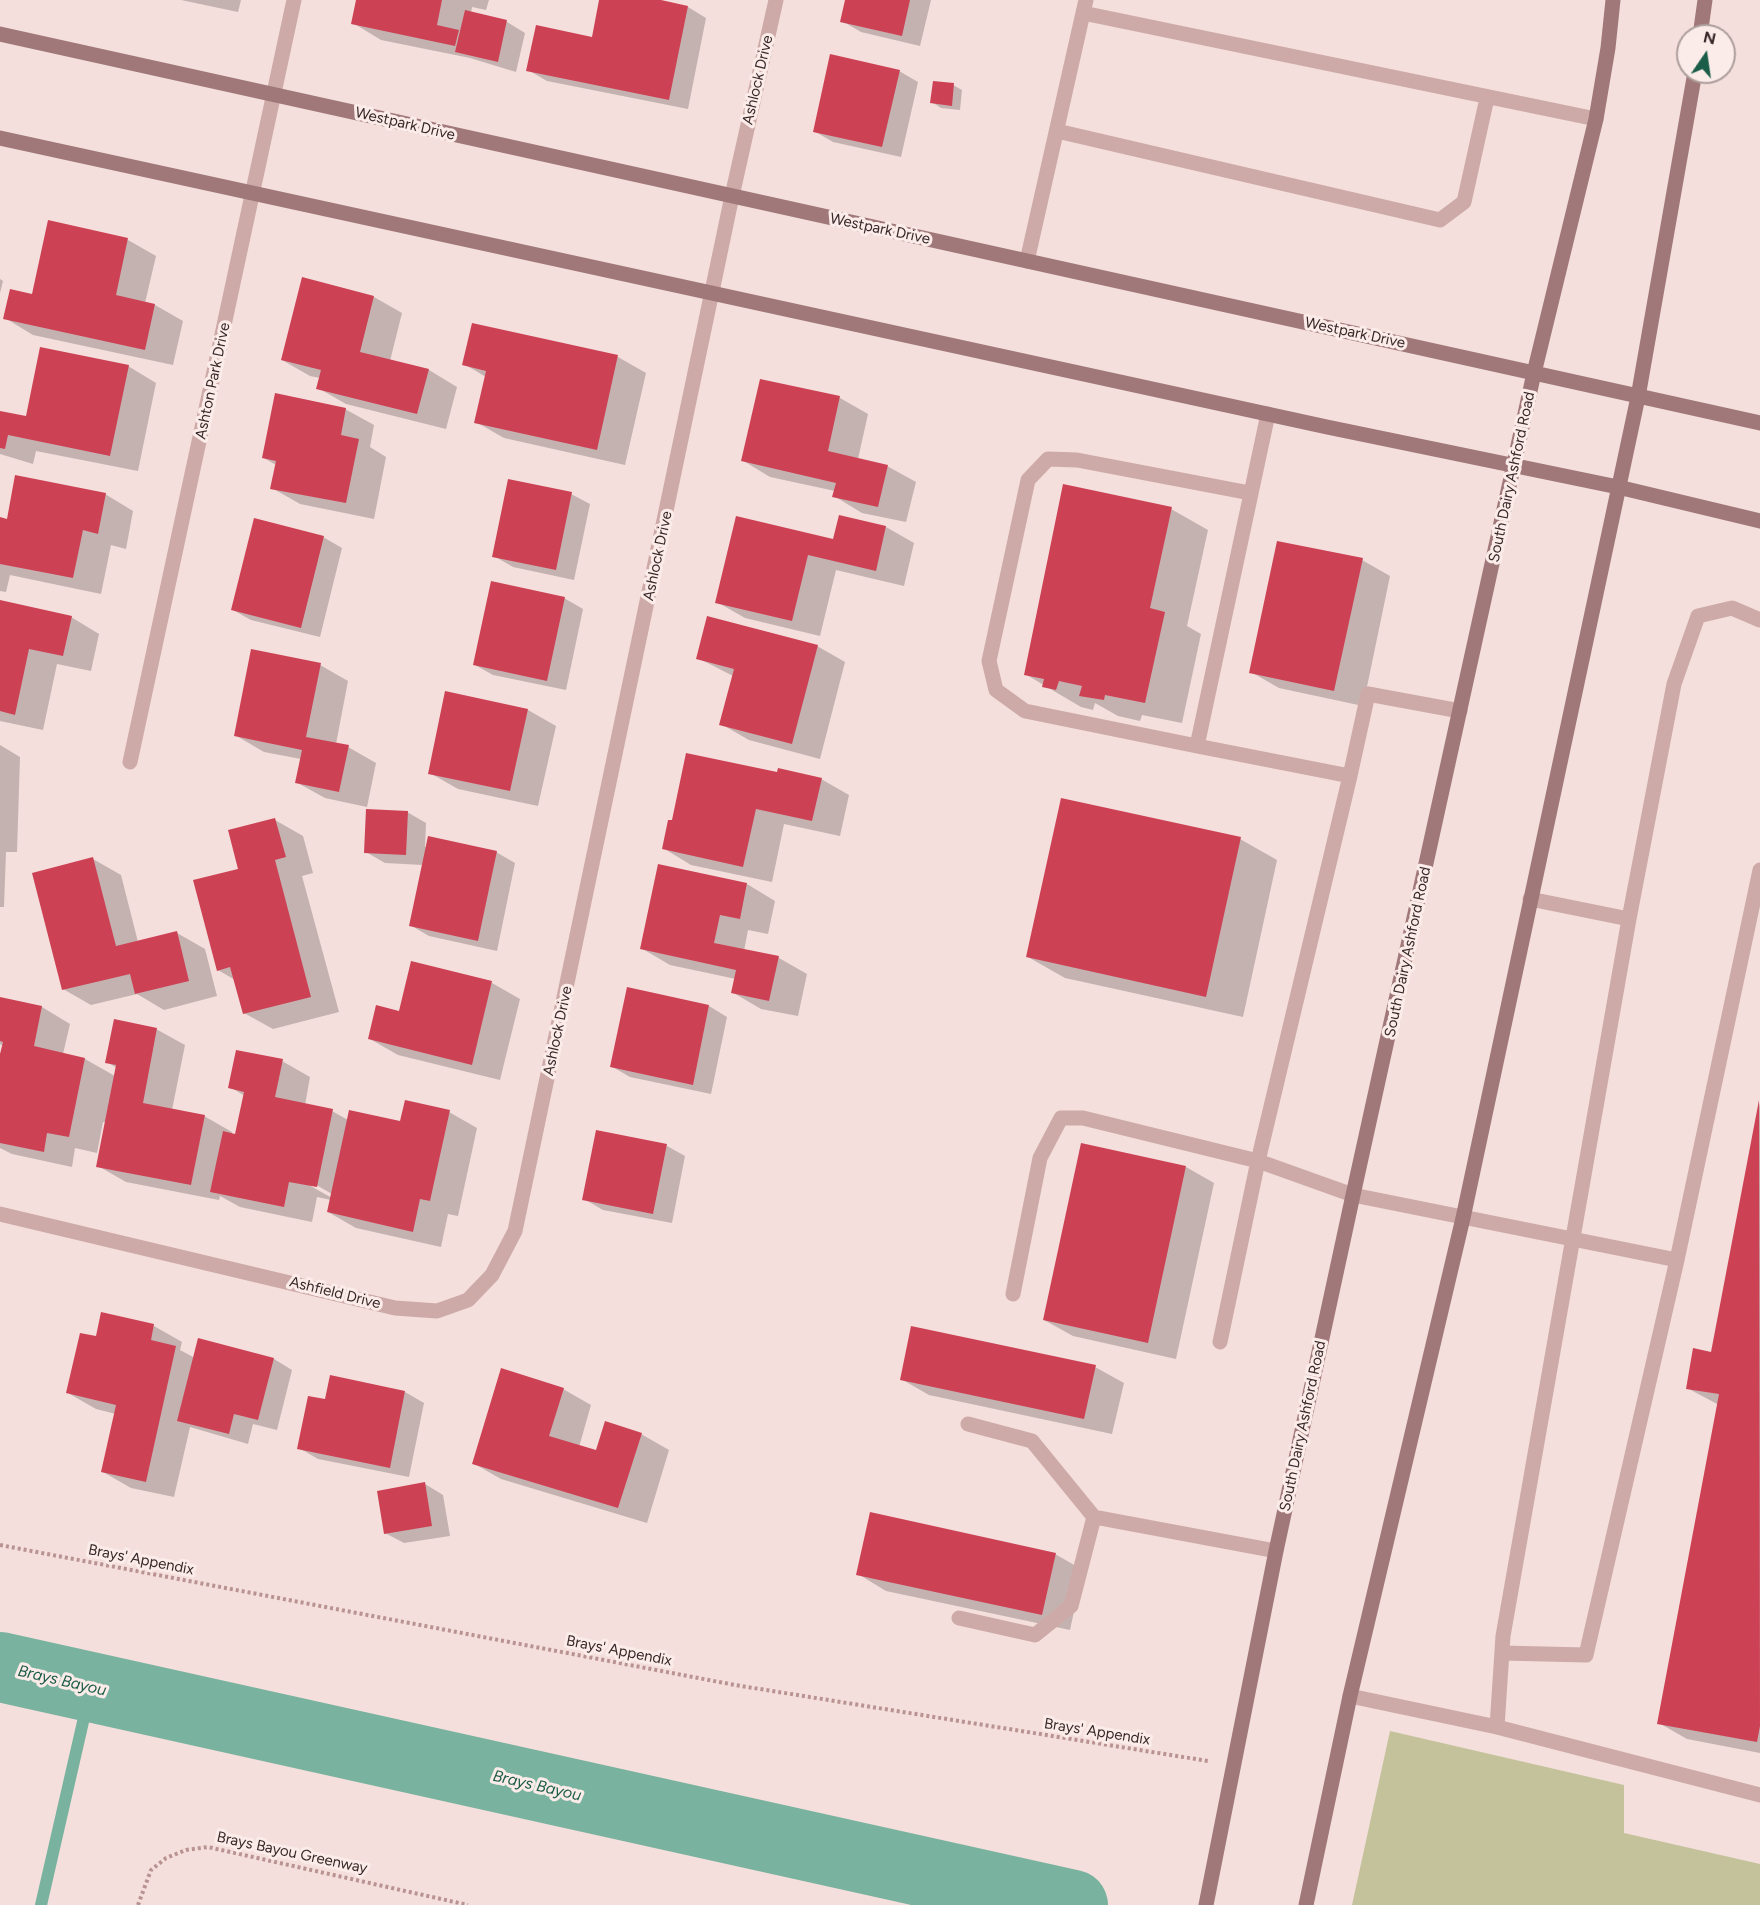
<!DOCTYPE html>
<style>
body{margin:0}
#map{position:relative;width:1760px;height:1905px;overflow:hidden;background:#f4dfdc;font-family:Figtree,sans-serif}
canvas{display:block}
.north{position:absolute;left:1676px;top:24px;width:60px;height:60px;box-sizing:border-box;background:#fbece9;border:2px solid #ad9e9c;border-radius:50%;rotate:13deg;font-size:16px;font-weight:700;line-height:24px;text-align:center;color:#382829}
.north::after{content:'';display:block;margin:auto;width:21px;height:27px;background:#1b5d48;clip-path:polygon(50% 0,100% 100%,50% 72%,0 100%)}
</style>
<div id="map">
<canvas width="1760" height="1905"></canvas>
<div class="north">N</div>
</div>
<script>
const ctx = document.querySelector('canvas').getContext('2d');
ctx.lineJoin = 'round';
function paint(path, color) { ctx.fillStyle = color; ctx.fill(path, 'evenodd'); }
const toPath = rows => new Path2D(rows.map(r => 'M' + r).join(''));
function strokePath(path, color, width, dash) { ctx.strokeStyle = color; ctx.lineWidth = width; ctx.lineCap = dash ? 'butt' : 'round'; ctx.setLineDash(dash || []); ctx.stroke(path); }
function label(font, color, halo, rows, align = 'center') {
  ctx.font = font + ' Figtree,sans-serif'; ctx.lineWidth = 6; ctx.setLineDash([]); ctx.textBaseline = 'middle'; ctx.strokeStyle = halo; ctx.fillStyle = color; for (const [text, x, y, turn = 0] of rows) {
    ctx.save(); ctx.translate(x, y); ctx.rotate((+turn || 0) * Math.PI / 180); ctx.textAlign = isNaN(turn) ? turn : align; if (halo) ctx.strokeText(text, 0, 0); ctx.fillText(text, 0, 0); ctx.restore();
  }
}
paint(toPath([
 [1390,1731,1624,1785,1624,1833,1760,1864,1760,1905,1352,1905]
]), '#c4c29b');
paint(toPath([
 [181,0,241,0,238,12],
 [358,0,489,0,486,10,472,7,471,13,507,22,525,33,516,72,470,58,381,40,353,23],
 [601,0,654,0,688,7,706,18,688,109,547,81,528,70,593,38],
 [847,0,931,0,920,46,861,32,842,21],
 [899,71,918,82,901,157,833,142,814,131],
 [953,85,962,90,960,110,941,108,932,102],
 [128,240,156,256,145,303,155,305,183,321,173,365,33,335,5,318,34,295],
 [0,279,3,281,0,293],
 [374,297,402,313,390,361,429,370,457,387,446,429,346,404,318,388,320,378,310,376,282,360],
 [618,357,646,373,625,465,504,438,476,422,486,377,464,364],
 [128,366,156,383,138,471,36,451,33,464,0,454,0,412,27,418],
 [761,380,840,398,868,414,858,459,887,466,916,482,906,522,862,513,834,496,835,491,770,477,742,460],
 [345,409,374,425,370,447,386,457,374,519,300,504,272,488,276,465,264,458],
 [105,494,133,511,126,549,111,545,101,594,10,575,6,592,0,591,0,519,8,521],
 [571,494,590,504,574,580,513,567,494,556],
 [1171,509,1208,530,1187,626,1201,634,1182,723,1142,715,1140,721,1118,716,1095,703,1093,710,1081,707,1025,674],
 [886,527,914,543,904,586,836,570,820,636,745,618,717,602,834,541],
 [323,537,342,548,320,637,251,620,233,610],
 [1362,560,1390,576,1363,706,1279,688,1251,672],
 [564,598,583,609,566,690,493,675,475,665],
 [0,602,71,617,99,634,91,671,57,664,43,730,0,721],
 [817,646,845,662,820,759,749,740,721,724,733,676,698,658],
 [320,665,348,681,336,744,348,747,376,763,367,807,325,798,296,782,301,759,264,752,235,735],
 [528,710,556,726,538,806,458,789,430,773],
 [0,745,20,757,17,852,6,852,4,907,0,907],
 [778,774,821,779,849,795,840,836,784,824,772,882,691,865,663,848],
 [407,812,426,823,425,847,496,852,515,863,497,951,429,936,410,925,423,865,385,863,366,852],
 [275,820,303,836,313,873,302,876,339,1012,273,1029,244,1013,235,980,218,970,240,870],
 [1240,839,1277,860,1243,1017,1065,978,1028,957],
 [93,859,121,875,138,942,177,933,205,949,217,996,164,1010,137,994,91,1005,63,989],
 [659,866,747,884,775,901,768,934,748,930,744,951,779,958,807,974,798,1016,761,1009,732,992,736,979,670,965,641,948],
 [412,963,492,983,520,999,500,1080,398,1055,370,1039,400,1013],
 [0,999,42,1007,70,1024,63,1054,85,1059,115,1076,117,1068,107,1062,156,1029,185,1045,172,1110,204,1116,232,1132,232,1135,236,1136,245,1096,230,1087,282,1061,310,1077,305,1105,332,1111,348,1120,401,1123,449,1112,477,1128,458,1216,448,1214,441,1247,356,1228,328,1212,331,1200,317,1197,312,1222,240,1207,220,1196,219,1200,126,1182,98,1166,106,1122,103,1122,97,1153,75,1148,72,1167,12,1154,0,1148,0,1061,3,1046,0,1044],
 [311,1182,332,1194,332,1198,309,1185],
 [709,1006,727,1017,711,1094,630,1077,611,1066],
 [1760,1102,1760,1753,1687,1739,1659,1723,1719,1405,1687,1388,1712,1353],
 [667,1146,685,1156,672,1223,603,1210,584,1199],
 [1186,1167,1214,1183,1176,1359,1073,1336,1044,1320],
 [103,1314,154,1326,182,1342,180,1350,195,1358,199,1340,274,1359,292,1370,277,1430,253,1424,248,1444,190,1427,174,1497,131,1488,103,1472,116,1414,96,1409,68,1393,97,1338],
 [1095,1367,1124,1383,1112,1434,929,1395,901,1379],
 [331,1377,405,1392,424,1403,409,1477,318,1459,299,1448,326,1401],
 [563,1389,591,1405,579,1447,597,1452,641,1434,669,1450,647,1523,501,1479,473,1463],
 [425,1484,443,1495,450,1536,404,1543,385,1533],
 [1055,1554,1083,1570,1070,1630,886,1591,858,1574]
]), '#0003');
strokePath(toPath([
 [41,1905,91,1687]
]), '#79b29f', 12);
strokePath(toPath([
 [0,1667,1073,1905]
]), '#79b29f', 70);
paint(toPath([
 [356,0,442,0,437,25,459,30,455,46,351,24],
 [599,0,661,0,688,6,669,100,526,71,536,25,592,37],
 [845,0,910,0,902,36,840,22],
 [465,10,507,20,498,62,455,52],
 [830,54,900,70,882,147,813,132],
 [933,81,954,83,952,106,930,103],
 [48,220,128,238,116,295,155,304,145,350,3,319,10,289,32,294],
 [302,277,374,296,360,352,429,369,417,414,316,389,321,370,281,360],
 [472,323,618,355,597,450,474,423,486,371,462,365],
 [40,347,129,365,110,456,8,435,5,449,0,448,0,411,26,416],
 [760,379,840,396,828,451,888,465,878,507,832,497,836,483,741,461],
 [275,393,346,408,341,435,359,439,346,503,270,489,276,461,262,458],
 [15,475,106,493,98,534,83,530,73,578,0,564,0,517,7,519],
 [508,479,572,492,556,570,492,557],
 [1063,484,1172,507,1150,608,1165,612,1145,703,1105,695,1104,700,1079,696,1082,686,1059,681,1056,690,1042,687,1044,679,1024,675],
 [839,515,886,526,876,571,808,555,792,621,715,603,736,516,833,539],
 [254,518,324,536,301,628,231,610],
 [1277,541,1363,558,1334,691,1249,673],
 [491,581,565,597,547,681,473,665],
 [0,600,72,616,63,656,29,649,15,715,0,711],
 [707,616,818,645,792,744,719,725,734,669,696,659],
 [251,649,321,663,306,737,349,745,339,792,295,783,302,750,234,736],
 [445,691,528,709,510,791,428,774],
 [686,753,777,772,778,768,822,778,812,821,756,809,743,867,662,849,668,820,672,820],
 [1061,798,1241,837,1206,997,1026,957],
 [366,809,408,811,406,855,364,853],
 [275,818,286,857,275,860,311,997,243,1014,230,967,217,971,193,880,238,869,228,830],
 [428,836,497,851,478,941,409,926],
 [93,857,116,946,177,931,189,981,135,994,130,974,62,990,32,873],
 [658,864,747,883,740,919,720,915,714,943,779,956,769,1001,731,993,736,970,640,949],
 [411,961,492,981,472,1065,368,1039,376,1005,399,1011],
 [627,987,709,1005,693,1085,610,1067],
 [0,997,42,1006,34,1046,85,1058,69,1137,47,1133,44,1152,0,1143,0,1054,3,1042,0,1041],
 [114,1019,157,1028,143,1103,205,1115,191,1185,96,1167,116,1065,105,1063],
 [236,1050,283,1059,275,1097,333,1109,317,1187,289,1182,284,1207,210,1192,223,1131,235,1134,244,1092,228,1088],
 [405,1100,450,1110,430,1201,420,1199,413,1232,327,1212,349,1110,400,1121],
 [1759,1100,1760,1726,1757,1742,1657,1724,1719,1394,1686,1389,1693,1348,1711,1352],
 [596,1130,667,1144,653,1214,582,1200],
 [1081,1143,1186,1166,1148,1343,1043,1320],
 [101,1312,154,1324,151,1340,176,1346,146,1482,101,1472,116,1405,66,1393,80,1333,96,1336],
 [911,1326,1096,1365,1084,1419,900,1380],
 [198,1338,274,1358,258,1420,234,1414,229,1434,177,1421],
 [501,1368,564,1388,549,1436,596,1450,605,1421,642,1433,618,1508,472,1464],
 [330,1375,405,1391,390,1468,297,1449,308,1396,325,1399],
 [425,1482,432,1526,384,1534,377,1491],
 [870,1512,1056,1553,1042,1615,856,1575]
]), '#cd4155');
strokePath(toPath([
 [0,1545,735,1685,1208,1761],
 [138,1905,151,1870,166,1858,186,1850,208,1847,468,1905]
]), '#b89391', 4, [3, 3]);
strokePath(toPath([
 [1086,0,1083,13,1596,119],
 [1057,131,1440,220,1464,202,1487,98],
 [1027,261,1083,13],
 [1268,414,1197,746,1350,776,1368,694,1460,711],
 [1197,746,1025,711,996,690,989,661,1028,480,1048,459,1077,460,1250,493],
 [1350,776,1258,1161,1353,1195,1677,1260],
 [1530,899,1629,919],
 [1013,1294,1040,1158,1061,1118,1083,1118,1258,1161,1220,1342],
 [968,1424,1032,1441,1094,1517,1276,1551],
 [959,1618,1035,1635,1071,1606,1094,1517],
 [1502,1653,1586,1655,1677,1260,1760,870],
 [1350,1696,1497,1727,1760,1795],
 [1497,1727,1503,1636,1629,919,1674,684,1698,616,1732,608,1760,620]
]), '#cdaaa7', 15);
strokePath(toPath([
 [130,762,294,0],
 [0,1214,395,1308,437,1311,468,1300,492,1275,515,1231,732,196,776,0]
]), '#cdaaa7', 15);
strokePath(toPath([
 [0,34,1760,423],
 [1700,36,1705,0],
 [0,138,1327,427,1618,487,1760,521],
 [1206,1905,1276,1551,1353,1195,1534,373,1596,119,1608,48,1613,0],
 [1306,1905,1350,1696,1463,1218,1638,397,1695,72]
]), '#a07879', 15);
label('15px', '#382829', '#fbece9', [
 ["Ashlock Drive",758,80,-77],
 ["Westpark Drive",405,124,13],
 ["Westpark Drive",880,229,12],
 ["Westpark Drive",1355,333,12],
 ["Ashton Park Drive",213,381,-78],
 ["South Dairy Ashford Road",1512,477,-78],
 ["Ashlock Drive",658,556,-78],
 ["South Dairy Ashford Road",1408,952,-78],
 ["Ashlock Drive",558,1031,-78],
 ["Ashfield Drive",335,1293,14],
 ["South Dairy Ashford Road",1303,1426,-78],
 ["Brays' Appendix",141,1560,11],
 ["Brays' Appendix",619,1651,11],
 ["Brays' Appendix",1097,1732,9],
 ["Brays Bayou Greenway",292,1853,12]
]);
label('italic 16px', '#1b5d48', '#fbece9', [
 ["Brays Bayou",62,1681,13],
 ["Brays Bayou",537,1786,13]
]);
</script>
